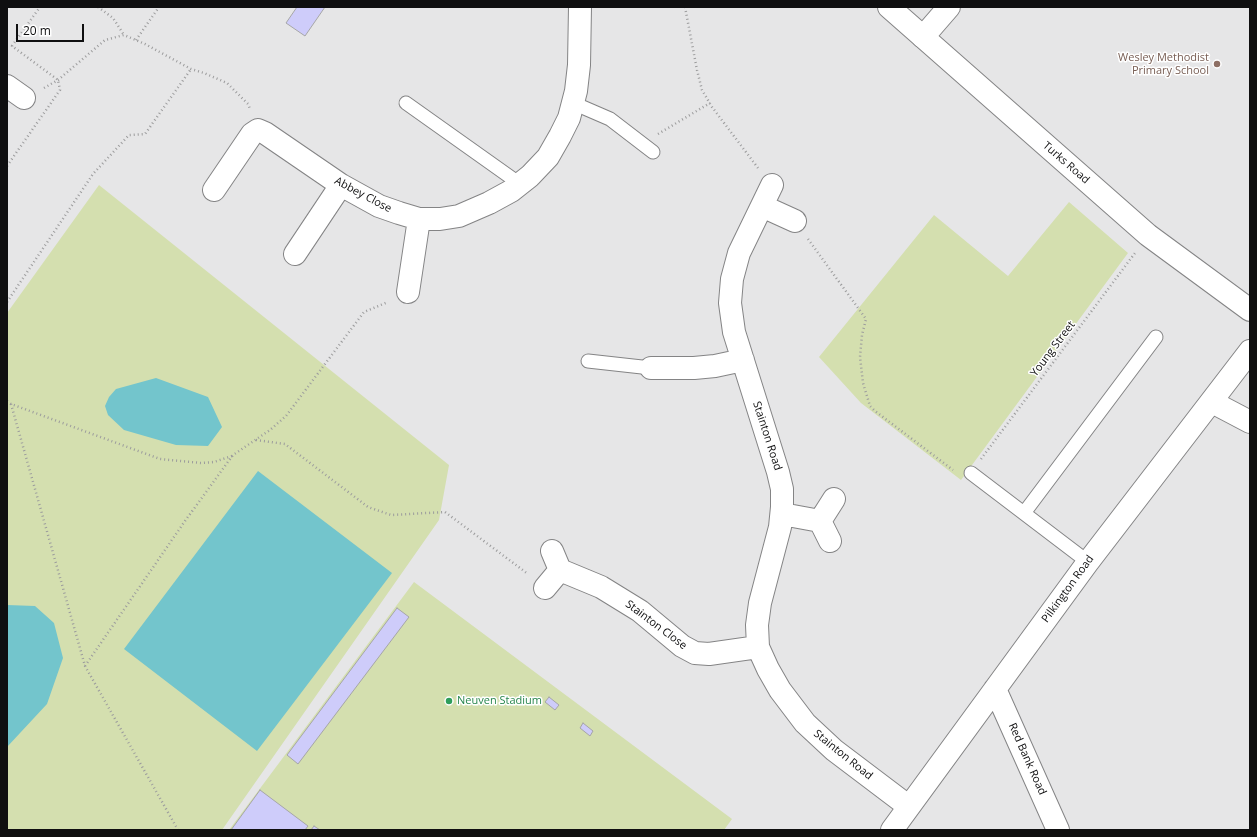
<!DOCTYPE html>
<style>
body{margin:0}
#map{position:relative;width:1257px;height:837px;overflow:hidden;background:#e6e6e7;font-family:"Open Sans",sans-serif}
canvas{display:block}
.frame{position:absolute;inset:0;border:8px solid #0f0f10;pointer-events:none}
.scale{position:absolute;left:16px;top:24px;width:68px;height:18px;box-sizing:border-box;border:2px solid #0f0f10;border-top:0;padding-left:5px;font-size:12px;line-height:14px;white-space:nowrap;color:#0f0f10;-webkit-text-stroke:3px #fff;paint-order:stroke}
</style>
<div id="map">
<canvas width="1257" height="837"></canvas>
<div class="frame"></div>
<div class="scale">20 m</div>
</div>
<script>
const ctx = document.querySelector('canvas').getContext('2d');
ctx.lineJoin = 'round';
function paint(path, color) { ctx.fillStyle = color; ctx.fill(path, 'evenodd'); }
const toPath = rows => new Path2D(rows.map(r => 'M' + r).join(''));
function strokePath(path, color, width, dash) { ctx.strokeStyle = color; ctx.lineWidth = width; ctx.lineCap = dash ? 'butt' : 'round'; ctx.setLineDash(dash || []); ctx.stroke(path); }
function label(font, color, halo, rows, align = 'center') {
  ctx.font = font + ' "Open Sans",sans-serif'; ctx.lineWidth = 3; ctx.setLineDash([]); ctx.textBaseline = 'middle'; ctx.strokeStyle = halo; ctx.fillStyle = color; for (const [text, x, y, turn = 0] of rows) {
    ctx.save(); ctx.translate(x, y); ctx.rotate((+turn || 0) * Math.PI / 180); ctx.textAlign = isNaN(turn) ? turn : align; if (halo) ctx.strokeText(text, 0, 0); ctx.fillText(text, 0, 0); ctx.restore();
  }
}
paint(toPath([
 [99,185,449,465,439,520,222,830,7,830,7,313],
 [1069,202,1128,253,961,480,861,403,819,357,934,215,1008,276],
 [414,582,732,819,724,830,229,830]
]), '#d4dfaf');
paint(toPath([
 [156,378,208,397,222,427,208,446,176,445,124,430,108,415,105,406,109,397,116,389],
 [258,471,392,573,257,751,124,649],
 [7,605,35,606,54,623,63,658,47,704,7,747]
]), '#73c5cc');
const building = toPath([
 [297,7,325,7,305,36,286,23,297,7],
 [397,608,409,617,298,764,287,755,397,608],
 [549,697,559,705,555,710,545,702,549,697],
 [583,723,593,731,590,736,580,728,583,723],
 [260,790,308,826,305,830,231,830,260,790],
 [314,826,320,830,311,830,314,826]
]);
paint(building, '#ceccfa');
strokePath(building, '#a6a6a7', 1);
const service = toPath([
 [406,103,520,184],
 [573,103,610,119,653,152],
 [588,361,651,368],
 [971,473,1088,562],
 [1024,513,1156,337]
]);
const minor = toPath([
 [923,37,949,7],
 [7,86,24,98],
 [772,185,739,253,732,279,730,303,734,332,778,472,782,489,782,507,780,527,760,603,757,625,758,647,768,669,780,690,805,723,834,750,908,806],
 [214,190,252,134,258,130,265,133,341,185,379,206,399,213,419,219,440,219,459,216,489,203,511,191,530,176,548,157,560,136,569,118,576,91,579,65,580,7],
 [762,206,795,221],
 [295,254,341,185],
 [408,292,419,219],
 [651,368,694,368,715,366,743,360],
 [1212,402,1250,422],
 [782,514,820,521],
 [830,541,820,521,834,499],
 [560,570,601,587,640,611,682,646,695,653,709,654,758,647],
 [545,588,560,570,552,551],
 [995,689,1058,830],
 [892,830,1088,562,1250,351]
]);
const tertiary = toPath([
 [889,7,1148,235,1250,310]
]);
strokePath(service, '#848485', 15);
strokePath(minor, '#848485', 24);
strokePath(tertiary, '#848485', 24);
strokePath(toPath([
 [98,7,113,18,124,35],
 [685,7,697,70,702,90,712,107,758,168],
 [136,40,159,7],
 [44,88,58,80,105,40,124,35,145,44,191,69,204,73,227,83,248,104,250,109],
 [658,134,710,103],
 [7,166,60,90,58,80,12,46,40,7],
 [808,239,866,319,862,335,860,357,863,383,870,406,875,411,953,470],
 [7,302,93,174,129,135,145,134,191,69],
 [7,401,11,404,160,459,201,463,214,462,232,456],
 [11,404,85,666,178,830],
 [256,440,285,444,368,507,391,515,445,512,528,574],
 [981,459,1135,253],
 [85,666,185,521,233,455,270,430,286,416,364,312,388,302]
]), '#9c9c9d', 2.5, [1, 3]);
strokePath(service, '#fff', 13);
strokePath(minor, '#fff', 22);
strokePath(tertiary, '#fff', 22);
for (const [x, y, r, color] of [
 [1217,64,4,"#8d6e63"],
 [449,701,4,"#2e9e5b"]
]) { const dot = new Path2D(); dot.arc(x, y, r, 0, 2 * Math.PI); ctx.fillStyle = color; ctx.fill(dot); strokePath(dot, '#fff', 1.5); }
label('11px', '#785e54', '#fff', [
 ["Wesley Methodist",1209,58],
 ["Primary School",1209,71]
], 'right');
label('11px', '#0f0f10', '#fff', [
 ["Turks Road",1066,163,41],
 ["Abbey Close",363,195,28],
 ["Young Street",1053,349,-53],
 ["Stainton Road",767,436,72],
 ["Pilkington Road",1068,589,-54],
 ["Stainton Close",656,625,37],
 ["Stainton Road",843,755,39],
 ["Red Bank Road",1027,759,66]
]);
label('11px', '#27864d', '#fff', [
 ["Neuven Stadium",457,701]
], 'left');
</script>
